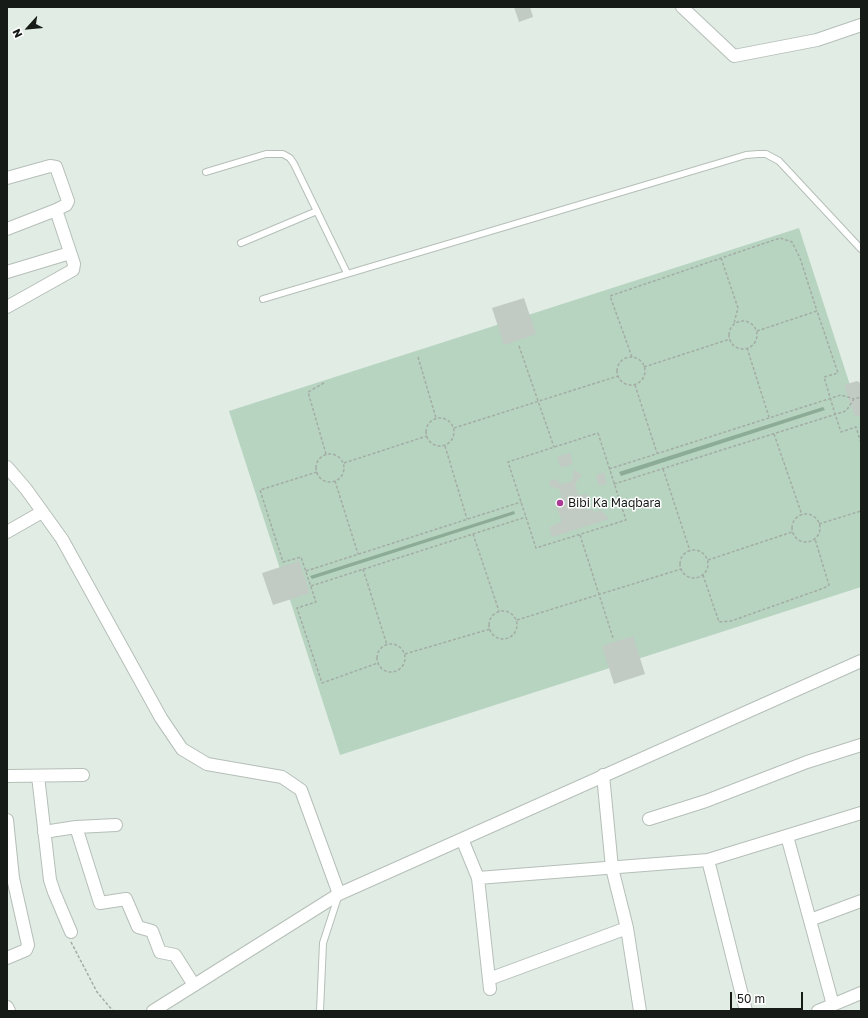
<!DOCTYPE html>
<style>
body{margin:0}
#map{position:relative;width:868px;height:1018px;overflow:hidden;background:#e1ece4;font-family:"Golos Text",sans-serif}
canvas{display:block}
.frame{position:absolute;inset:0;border:8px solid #171b18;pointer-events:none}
.north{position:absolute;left:8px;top:8px;width:40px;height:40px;-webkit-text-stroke:3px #fff;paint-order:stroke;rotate:243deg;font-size:11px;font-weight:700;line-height:16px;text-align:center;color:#171b18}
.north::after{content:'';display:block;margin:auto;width:14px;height:18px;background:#171b18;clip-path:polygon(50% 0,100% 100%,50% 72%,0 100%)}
.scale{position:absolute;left:730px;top:992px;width:73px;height:18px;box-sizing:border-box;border:2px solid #171b18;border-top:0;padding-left:5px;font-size:12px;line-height:14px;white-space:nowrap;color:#171b18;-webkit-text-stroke:3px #fff;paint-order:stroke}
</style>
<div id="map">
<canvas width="868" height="1018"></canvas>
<div class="frame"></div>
<div class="north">N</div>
<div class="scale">50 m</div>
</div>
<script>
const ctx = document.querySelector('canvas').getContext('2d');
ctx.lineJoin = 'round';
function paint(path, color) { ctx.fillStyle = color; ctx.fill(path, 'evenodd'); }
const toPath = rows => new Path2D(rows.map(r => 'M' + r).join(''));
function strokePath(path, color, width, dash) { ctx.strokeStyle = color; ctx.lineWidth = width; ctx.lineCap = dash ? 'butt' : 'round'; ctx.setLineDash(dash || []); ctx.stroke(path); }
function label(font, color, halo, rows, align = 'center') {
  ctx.font = font + ' "Golos Text",sans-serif'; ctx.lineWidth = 3; ctx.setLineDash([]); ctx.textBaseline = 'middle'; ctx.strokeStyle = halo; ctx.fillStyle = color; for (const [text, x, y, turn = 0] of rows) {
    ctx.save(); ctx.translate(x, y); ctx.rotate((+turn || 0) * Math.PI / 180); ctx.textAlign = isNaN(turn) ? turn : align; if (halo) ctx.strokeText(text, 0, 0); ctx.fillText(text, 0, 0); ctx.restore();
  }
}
paint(toPath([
 [799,228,861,419,861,587,340,755,229,411]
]), '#b7d4c0');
paint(toPath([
 [823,407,825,410,621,476,619,472],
 [514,511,515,514,312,579,310,576]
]), '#8dac97');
paint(toPath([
 [514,7,530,7,533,17,519,22],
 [524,298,536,334,504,345,492,308],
 [857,381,861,383,861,415,855,417,844,385],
 [570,453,573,464,561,468,557,457],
 [574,469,582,475,575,484,578,495,586,494,589,497,587,510,592,509,594,512,601,510,609,519,552,537,549,527,562,522,556,506,562,499,559,489,551,487,549,481,556,479,561,484,572,481],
 [604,472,607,484,599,486,596,475],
 [299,561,310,593,273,605,262,573],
 [633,636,645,674,614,684,602,646]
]), '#c1cbc4');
const service = toPath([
 [206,172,266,154,283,154,290,158,294,164,347,273],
 [241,243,317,211],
 [263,299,746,155,758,154,766,154,779,161,861,249],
 [320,1011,323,943,338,897]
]);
const minor = toPath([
 [682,7,734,56,817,40,861,25],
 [7,178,50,166,56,167,68,201,66,205,56,210,7,229],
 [7,272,70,253],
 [7,307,73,270,74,264,56,210],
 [7,467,26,489,62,539,161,718,182,749,207,764,282,777,301,790,339,894],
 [7,532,42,512],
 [603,775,612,868,627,928,640,1011],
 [7,776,83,775],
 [38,776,50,880,54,892,71,932],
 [649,819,706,801,807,762,861,745],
 [7,820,13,878,28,945,26,950,7,958],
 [76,827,100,903,126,899,138,927,152,931,160,952,175,955,194,985],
 [44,832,76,827,116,825],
 [787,836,833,1005],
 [462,839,478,878,708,860,861,813],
 [708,860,746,1011],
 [478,878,490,989],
 [810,920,861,901],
 [489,979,627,928],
 [7,1007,9,1011],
 [153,1011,339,894,861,661],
 [818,1011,861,993]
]);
strokePath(service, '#b5bfb8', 8);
strokePath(minor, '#b5bfb8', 14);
strokePath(toPath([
 [721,258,738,308,734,323],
 '729 335a14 14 0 1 1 28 0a14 14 0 1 1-28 0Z',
 [757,331,817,311,838,373,824,377,835,414,841,432,856,427,861,443],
 [519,346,554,447],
 [747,348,769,417],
 '617 371a14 14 0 1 1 28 0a14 14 0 1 1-28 0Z',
 [418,357,436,418],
 [632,357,610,296,780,238,792,242,800,258,817,311],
 [644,367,730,339],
 [324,383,308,392,326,454],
 [635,385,657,453],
 '426 432a14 14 0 1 1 28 0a14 14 0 1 1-28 0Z',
 [454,428,618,376],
 [598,433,626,520,536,548,508,462,598,433],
 [774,434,802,515],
 [445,446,467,519],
 '316 468a14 14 0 1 1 28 0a14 14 0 1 1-28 0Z',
 [344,463,427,436],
 [609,469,841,395,854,399],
 [663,469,690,551],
 [317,472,260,490,283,562,301,557,316,602,297,608,322,683,378,663],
 [335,481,358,554],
 [614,484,846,411,854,399,861,397],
 '792 528a14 14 0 1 1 28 0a14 14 0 1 1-28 0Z',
 [819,524,861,511],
 [473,534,499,611],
 [580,535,613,638],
 '680 564a14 14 0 1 1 28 0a14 14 0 1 1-28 0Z',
 [708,560,792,532],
 [363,569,387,645],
 [306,571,521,502],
 [703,575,719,622,731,621,824,588,829,585,815,539],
 [311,586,526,517],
 '489 625a14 14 0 1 1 28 0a14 14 0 1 1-28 0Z',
 [517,620,681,569],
 '377 658a14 14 0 1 1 28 0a14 14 0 1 1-28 0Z',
 [405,654,490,629],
 [71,942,97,992,113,1011]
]), '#a3aca5', 1.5, [3, 2]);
strokePath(service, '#fff', 6);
strokePath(minor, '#fff', 12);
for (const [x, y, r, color] of [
 [560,503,4,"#aa3a96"]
]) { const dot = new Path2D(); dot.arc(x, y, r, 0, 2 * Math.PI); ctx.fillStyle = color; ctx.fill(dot); strokePath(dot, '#fff', 1.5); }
label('12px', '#171b18', '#fff', [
 ["Bibi Ka Maqbara",568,503]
], 'left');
</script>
